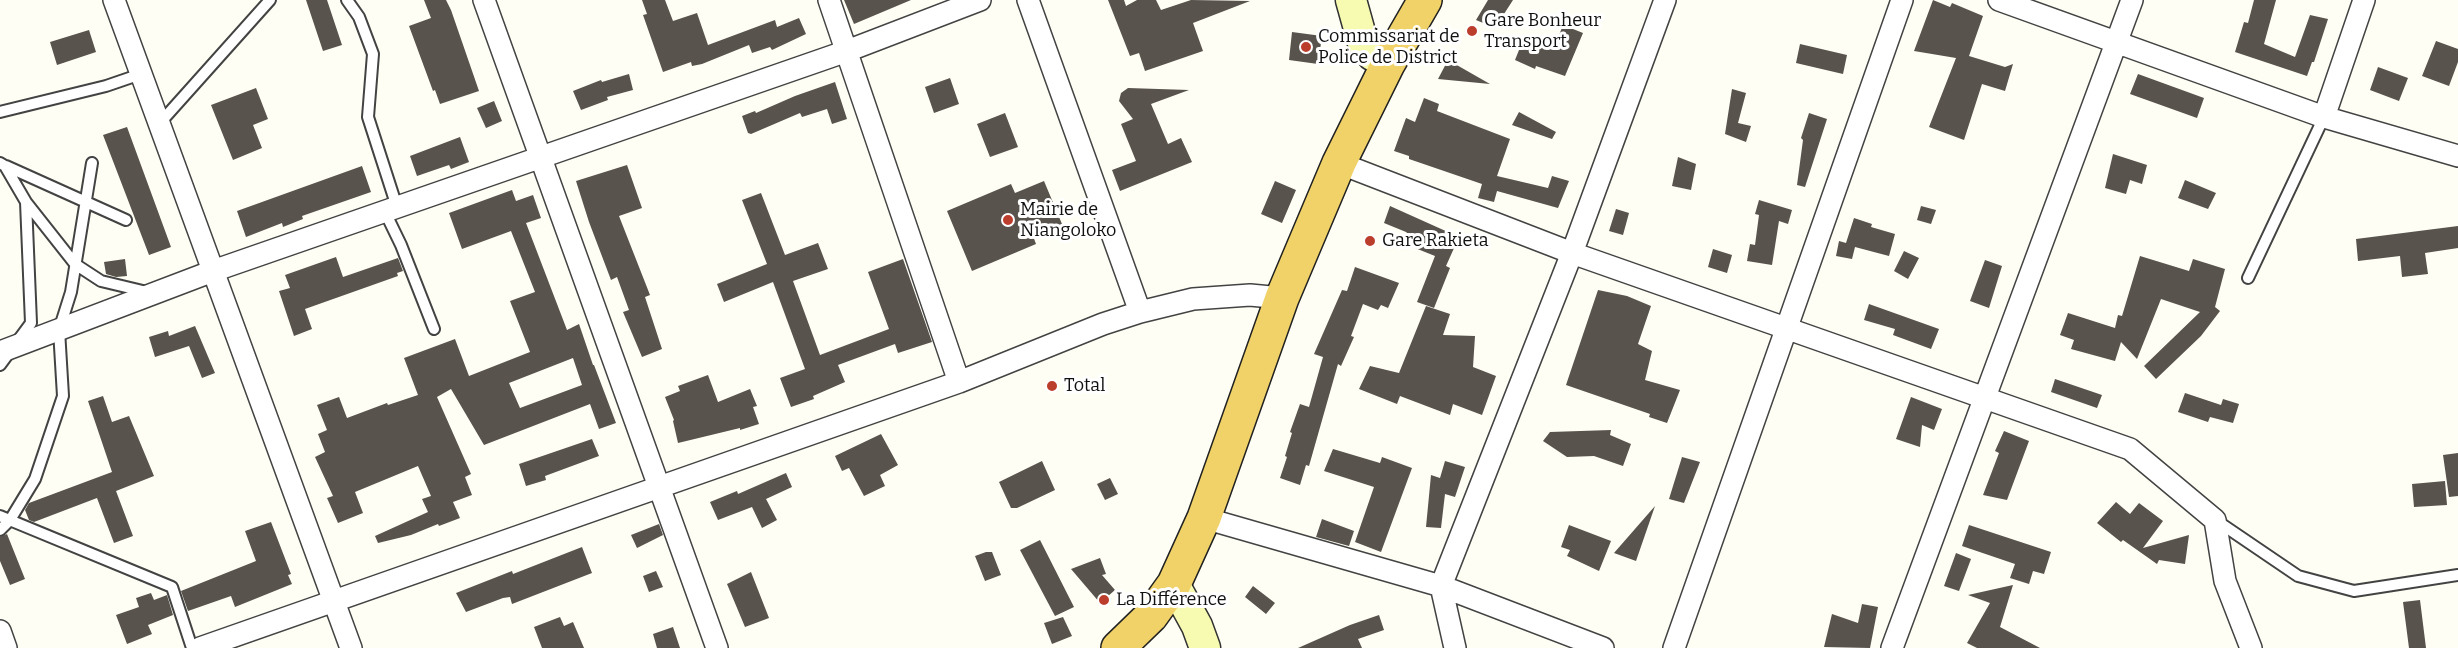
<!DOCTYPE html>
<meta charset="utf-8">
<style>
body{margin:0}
canvas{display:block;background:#fefef4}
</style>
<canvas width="2458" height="648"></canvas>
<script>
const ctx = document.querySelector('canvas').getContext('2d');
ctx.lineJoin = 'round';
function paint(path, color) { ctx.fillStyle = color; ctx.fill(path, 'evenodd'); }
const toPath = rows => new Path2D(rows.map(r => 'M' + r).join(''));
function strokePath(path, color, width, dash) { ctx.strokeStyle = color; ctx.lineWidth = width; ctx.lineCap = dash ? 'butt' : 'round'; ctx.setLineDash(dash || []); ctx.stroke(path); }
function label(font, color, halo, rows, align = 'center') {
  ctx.font = font + ' Bitter,serif'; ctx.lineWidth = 6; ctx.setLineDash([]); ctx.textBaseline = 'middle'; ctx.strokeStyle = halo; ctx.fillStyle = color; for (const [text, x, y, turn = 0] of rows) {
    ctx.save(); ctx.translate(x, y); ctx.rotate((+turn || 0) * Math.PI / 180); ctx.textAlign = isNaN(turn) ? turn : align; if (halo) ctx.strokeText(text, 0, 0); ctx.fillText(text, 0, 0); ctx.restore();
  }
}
paint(toPath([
 [306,0,327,0,342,45,323,51],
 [424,0,446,0,451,10,479,91,440,104,435,90,433,91,409,26,431,18],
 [642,0,665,0,673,21,697,13,708,45,775,20,777,27,799,18,806,34,772,50,770,47,752,53,749,45,702,64,692,66,691,62,663,72,643,15,647,14],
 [844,0,911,0,854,24],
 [1108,0,1124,0,1126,6,1137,0,1156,0,1161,10,1191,0,1250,1,1193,23,1203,51,1145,71,1139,53,1130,56],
 [1488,0,1513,0,1495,28,1476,20],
 [1933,0,1950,7,1952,3,1983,16,1969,56,2005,67,2013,64,2005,91,1982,84,1964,140,1929,127,1956,58,1914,51],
 [2254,0,2276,0,2264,44,2295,57,2310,15,2328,19,2314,62,2312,62,2307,76,2235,52,2244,22,2248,23],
 [1563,25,1583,33,1565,76,1536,66,1535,69,1515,60,1525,35,1554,48],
 [89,30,96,52,57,65,50,42],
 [1292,32,1322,36,1318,64,1289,60],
 [2436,41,2458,49,2458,62,2449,86,2422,76],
 [1800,44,1847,55,1843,74,1796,63],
 [1448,60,1490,84,1438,79],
 [2378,67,2408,78,2399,101,2370,90],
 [629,74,633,90,607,97,608,100,581,110,573,91,601,80,602,82],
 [2138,74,2204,98,2197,118,2130,94],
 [950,78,959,104,934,113,925,87],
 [835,82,847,119,832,124,827,109,802,117,800,113,751,134,748,133,742,116,755,111,756,113,795,96],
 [256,88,268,119,253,125,262,148,233,160,211,105],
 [1128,88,1189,90,1151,104,1168,144,1181,138,1192,162,1120,191,1112,170,1136,161,1121,124,1133,119,1119,101,1121,93],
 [1732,89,1746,93,1738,123,1751,126,1746,142,1725,134],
 [1424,98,1439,104,1437,111,1510,139,1497,176,1548,188,1552,176,1569,181,1558,208,1497,191,1494,202,1478,198,1482,184,1409,159,1409,156,1394,151,1406,118,1415,122],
 [494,101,502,121,486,128,477,108],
 [1519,112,1556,132,1552,139,1512,125],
 [1005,113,1018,147,990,157,977,124],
 [1809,113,1827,119,1805,187,1797,185,1803,140,1801,138],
 [127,127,171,247,149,255,103,135],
 [460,137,469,162,451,169,449,165,417,176,410,156],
 [2113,154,2147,165,2142,184,2130,180,2126,194,2105,188],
 [1678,157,1696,164,1691,190,1672,186],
 [627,165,642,208,619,216,650,295,645,297,662,349,642,357,623,312,629,310,617,277,611,280,589,222,576,181],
 [362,166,371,192,302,216,303,219,283,227,282,223,246,237,237,211],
 [2185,180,2216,193,2208,209,2178,198],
 [1044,181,1062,224,1033,236,1036,244,972,271,947,211,1011,184,1015,193],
 [1275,181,1296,190,1282,223,1261,214],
 [512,190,516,201,533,195,541,218,526,223,567,330,579,324,593,365,594,365,616,423,599,429,590,404,484,445,451,389,437,397,471,474,465,477,472,495,453,502,460,518,439,526,438,524,411,535,378,543,375,536,428,512,422,499,431,496,418,466,355,492,363,513,338,523,327,498,333,496,315,457,325,452,318,434,327,430,317,405,339,397,347,418,387,403,388,405,418,395,404,358,455,339,469,376,530,352,510,301,535,292,511,231,462,249,449,213],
 [573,358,582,385,520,408,509,383],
 [761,193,785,255,818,243,828,269,793,281,820,355,889,329,868,272,903,259,932,342,898,353,895,344,838,365,845,382,813,396,814,399,791,407,780,378,805,369,773,282,724,302,717,284,767,264,742,200],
 [1759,200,1792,210,1788,224,1779,221,1772,265,1747,261,1750,244,1755,245,1759,215,1755,214],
 [1390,206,1459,237,1446,266,1450,268,1434,308,1417,302,1435,256,1415,248,1418,242,1406,232,1384,223],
 [1921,206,1936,210,1931,224,1917,220],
 [1616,209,1629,213,1623,235,1609,231],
 [1854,218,1872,224,1871,227,1895,234,1889,256,1855,247,1852,259,1836,256,1839,241,1846,243],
 [2458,226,2458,248,2425,253,2428,274,2402,277,2400,256,2358,261,2356,239],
 [1713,249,1732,255,1727,273,1708,267],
 [1904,251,1919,258,1908,279,1894,271],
 [2140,256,2189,271,2193,259,2225,269,2215,307,2220,311,2201,336,2156,379,2144,366,2200,312,2161,299,2137,359,2121,342,2115,361,2071,349,2074,340,2060,335,2068,313,2115,328,2118,315,2122,316],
 [336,257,343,277,398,258,403,271,397,273,398,276,305,309,312,329,294,336,279,291,290,288,285,275],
 [125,259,127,276,116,277,106,274,104,262],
 [1985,260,2002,266,1989,308,1970,301],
 [1355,267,1399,283,1388,308,1381,305,1378,310,1363,304,1351,336,1354,337,1341,366,1338,364,1309,466,1306,465,1300,485,1280,478,1287,457,1285,456,1292,433,1290,432,1300,404,1309,407,1323,357,1314,354,1342,290,1347,291],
 [1598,290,1627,296,1651,306,1638,344,1652,351,1645,380,1680,390,1667,423,1649,417,1650,414,1566,385],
 [1869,304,1939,329,1931,349,1893,335,1895,329,1864,320],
 [1426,306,1450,314,1443,335,1475,336,1473,367,1496,376,1482,415,1453,404,1450,415,1400,396,1397,404,1359,389,1370,366,1399,373],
 [195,326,215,373,202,378,189,346,155,357,149,337,168,331,169,336],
 [708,375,718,402,750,389,757,406,753,407,759,424,740,430,740,428,678,443,673,421,674,420,665,397,680,391,678,386],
 [2055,379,2102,395,2097,408,2051,392],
 [2185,393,2221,405,2223,399,2239,404,2233,423,2210,417,2208,422,2178,412],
 [103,396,112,422,129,416,154,476,116,491,133,536,114,543,97,498,34,522,29,520,25,510,29,503,112,472,88,401],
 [1911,397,1942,409,1934,430,1922,425,1920,447,1896,439],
 [1611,430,1610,435,1631,444,1623,466,1594,456,1567,457,1543,441,1550,432],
 [2004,431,2029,441,2007,500,1983,495,1999,453,1995,451],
 [881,434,898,465,880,475,885,486,864,496,849,468,842,471,835,456],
 [592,439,599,456,545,476,546,480,526,486,519,464],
 [1333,449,1380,463,1382,457,1412,468,1381,552,1355,542,1374,487,1324,471],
 [2458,453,2458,496,2449,497,2443,455],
 [1682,457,1700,462,1684,503,1669,499],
 [1042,461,1055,490,1017,508,1011,508,999,482],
 [1445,461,1465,467,1455,497,1445,494,1441,528,1426,527,1431,475,1440,478],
 [786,473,792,487,766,499,777,520,762,528,752,507,718,520,710,502,737,491,738,494],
 [1110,478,1118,494,1105,500,1097,484],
 [2445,481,2447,505,2414,507,2412,484],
 [2116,502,2130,514,2139,503,2163,521,2143,548,2189,535,2185,564,2159,560,2157,564,2123,540,2121,542,2097,523],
 [1655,506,1636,561,1614,553],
 [1322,519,1354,531,1349,546,1316,537],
 [271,522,291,574,288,575,292,584,235,607,231,596,188,611,181,591,256,561,245,531],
 [659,524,663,535,637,548,631,535],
 [1569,525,1611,541,1599,571,1567,556,1570,550,1561,547],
 [1969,525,2051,552,2044,574,2033,571,2029,584,2010,578,2015,564,1962,546],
 [7,534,25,579,10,585,0,561,0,537],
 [1040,540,1074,607,1055,616,1020,550],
 [582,547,592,573,512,604,510,597,503,598,466,612,456,593,512,571,513,574],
 [986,552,992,552,1001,575,985,581,975,556],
 [1956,553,1971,559,1959,591,1944,586],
 [1100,558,1106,574,1102,575,1115,590,1100,603,1071,569],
 [656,571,663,587,649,592,643,576],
 [751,572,769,618,745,627,727,584],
 [2013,585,2000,627,2040,648,1977,648,1967,643,1990,603,1968,595],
 [1253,586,1275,603,1266,614,1245,597],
 [151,593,154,600,167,595,173,615,148,625,152,634,127,644,116,615,139,607,136,598],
 [2420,600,2426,648,2409,648,2403,602],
 [1862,604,1878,607,1870,648,1824,647,1832,614,1858,623],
 [1379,615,1384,630,1358,639,1362,648,1298,648,1350,625],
 [560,617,564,626,573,622,584,648,542,648,534,627],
 [1063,617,1072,636,1052,644,1044,623],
 [673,627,680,648,657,648,653,634]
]), '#58534d');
const service = toPath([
 [347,0,359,17,373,54,368,117,397,207],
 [0,112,106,86,141,74],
 [159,124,270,0],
 [0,163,5,166,26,202,75,264,101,281,147,292],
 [6,166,126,220],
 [385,212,401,245,434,329],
 [2248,278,2324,117],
 [0,365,31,323,26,202],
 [0,516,172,587,192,648],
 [2217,521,2298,576,2354,591,2458,575],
 [0,530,10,520,35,479,63,396,59,330,71,292,92,163]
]);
const minor = toPath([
 [114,0,351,648],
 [484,0,717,648],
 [829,0,959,382],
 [1028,0,1140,312],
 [1999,0,2324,117,2458,156],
 [2324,117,2364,0],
 [1339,163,1572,253,2130,449,2215,520,2225,581,2251,648],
 [0,352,213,271,847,51,980,0],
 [1204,518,1441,586,1603,648],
 [0,631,6,648],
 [200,648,959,382,1103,324,1140,312,1193,299,1250,295,1282,298],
 [1455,648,1441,586,1572,253,1665,0],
 [1674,648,1902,0],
 [1892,648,2132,0]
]);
const secondary = toPath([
 [1351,0,1363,43,1372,55,1388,64],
 [1174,584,1197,626,1205,648]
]);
const trunk = toPath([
 [1118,648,1151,616,1174,584,1204,518,1282,298,1339,163,1388,64,1425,0]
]);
strokePath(service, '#434343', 14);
strokePath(minor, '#434343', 24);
strokePath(secondary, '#323232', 33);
strokePath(trunk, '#212121', 36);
strokePath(service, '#fff', 10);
strokePath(minor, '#fff', 21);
strokePath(secondary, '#f7fbb2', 30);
strokePath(trunk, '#f0d269', 33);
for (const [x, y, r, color] of [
 [1472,31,6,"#bb3e2d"],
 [1306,47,6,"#bb3e2d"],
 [1008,220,6,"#bb3e2d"],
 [1370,241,6,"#bb3e2d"],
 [1052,386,6,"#bb3e2d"],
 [1104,600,6,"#bb3e2d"]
]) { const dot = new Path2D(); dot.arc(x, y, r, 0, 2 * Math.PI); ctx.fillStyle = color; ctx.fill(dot); strokePath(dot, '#fff', 2); }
label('18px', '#101010', '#fff', [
 ["Gare Bonheur",1484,21],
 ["Transport",1484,42],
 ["Commissariat de",1318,37],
 ["Police de District",1318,58],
 ["Mairie de",1020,210],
 ["Niangoloko",1020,231],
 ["Gare Rakieta",1382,241],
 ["Total",1064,386],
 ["La Différence",1116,600]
], 'left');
</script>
